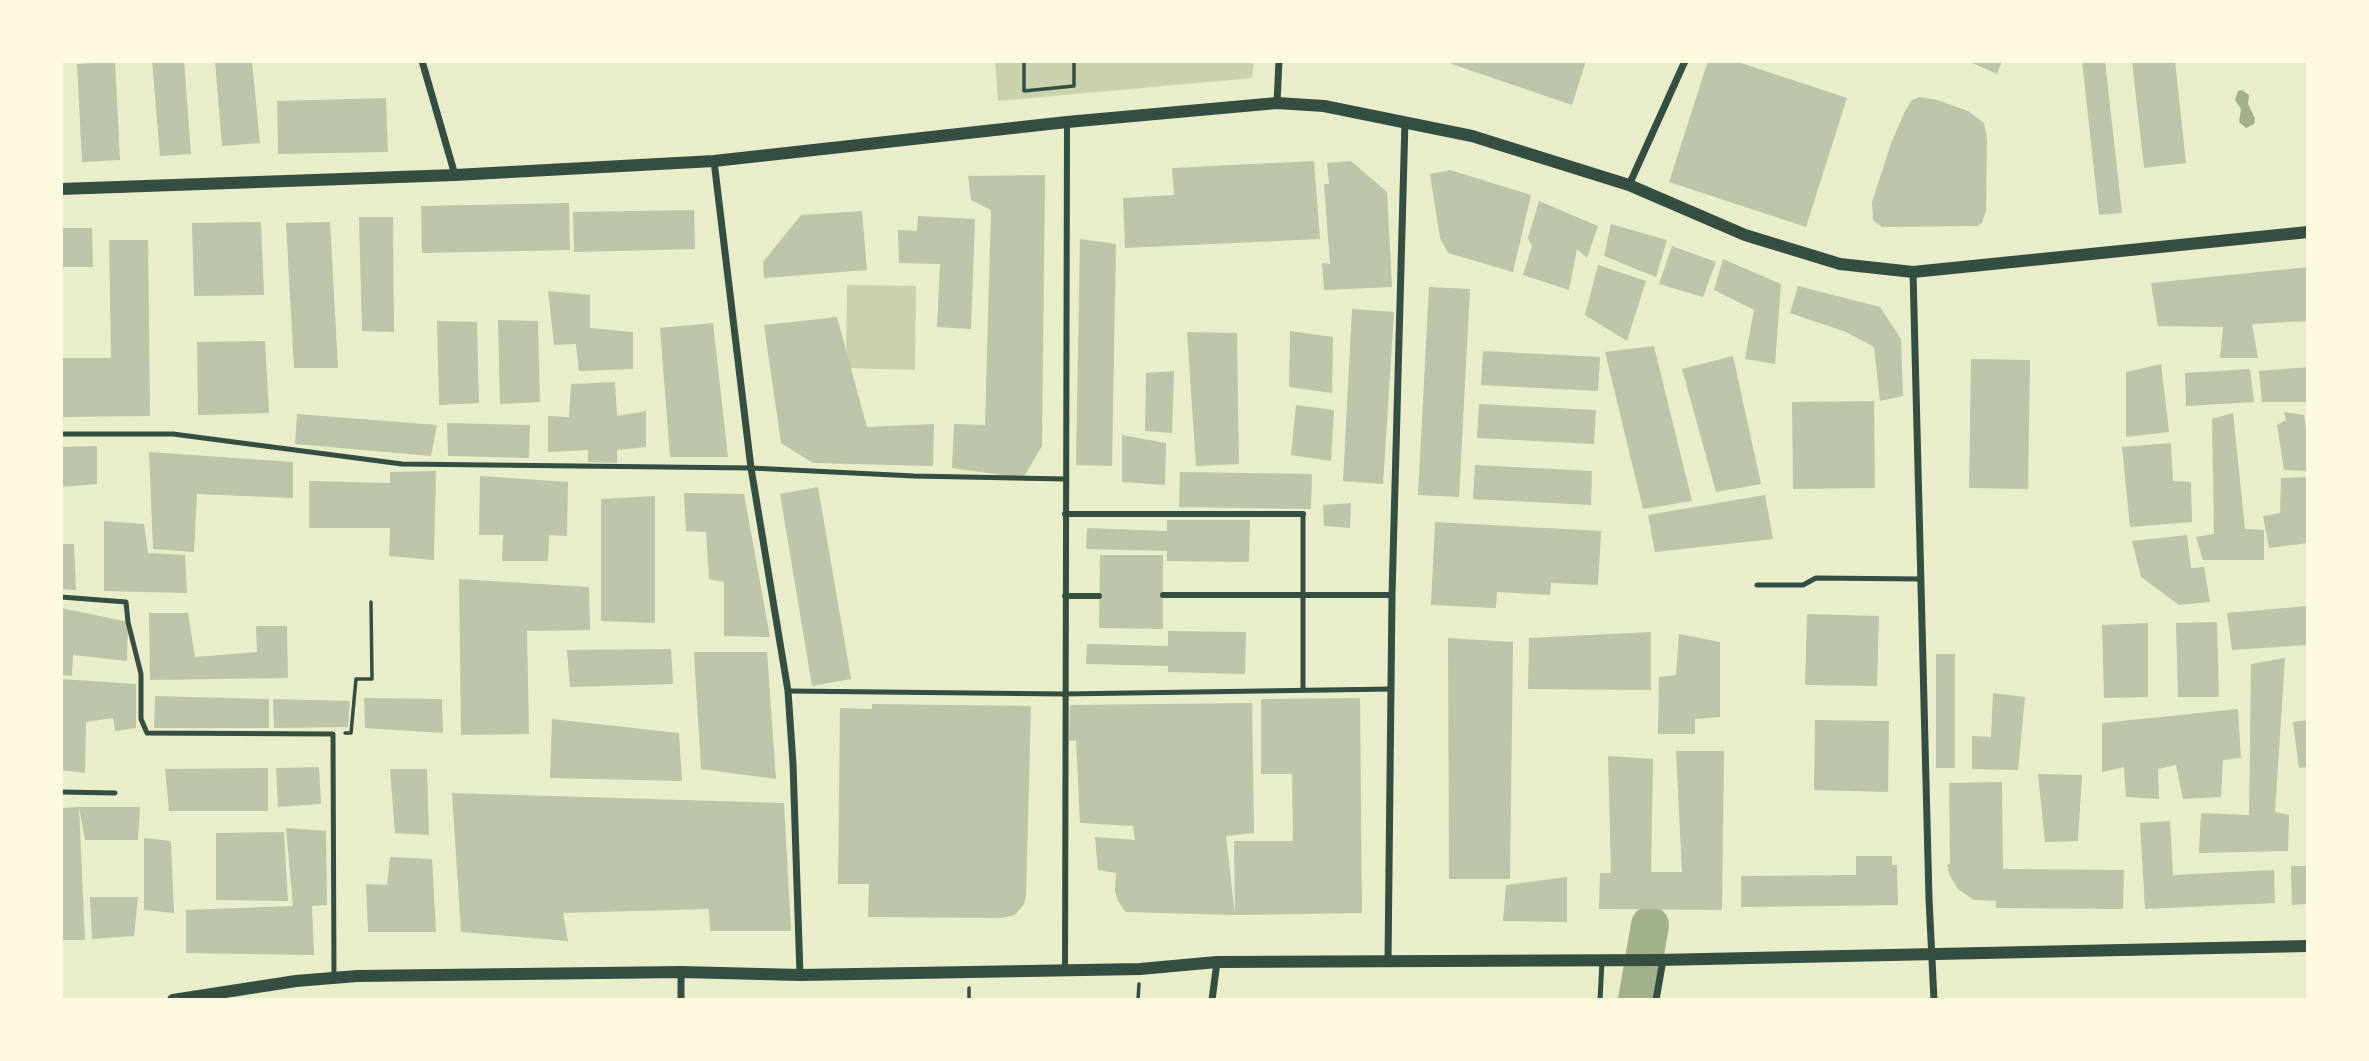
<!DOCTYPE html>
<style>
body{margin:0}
#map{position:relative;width:2369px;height:1061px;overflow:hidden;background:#e9edc9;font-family:"PT Sans Narrow",sans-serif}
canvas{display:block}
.frame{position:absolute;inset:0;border:63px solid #fefae0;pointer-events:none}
</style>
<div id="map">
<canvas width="2369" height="1061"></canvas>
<div class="frame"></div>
</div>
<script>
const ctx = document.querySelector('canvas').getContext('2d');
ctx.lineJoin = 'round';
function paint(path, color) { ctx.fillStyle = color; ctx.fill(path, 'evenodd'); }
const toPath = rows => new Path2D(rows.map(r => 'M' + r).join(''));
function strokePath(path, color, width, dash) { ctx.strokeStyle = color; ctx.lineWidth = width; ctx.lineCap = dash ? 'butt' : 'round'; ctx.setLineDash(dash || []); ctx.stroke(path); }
paint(toPath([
 [995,61,1254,61,1252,78,998,101],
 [847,285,916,286,915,370,846,368]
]), '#cad2ad');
paint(toPath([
 [2242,90,2249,95,2248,104,2255,118,2254,124,2246,128,2239,122,2241,109,2235,100,2238,91]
]), '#a3b18a');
strokePath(toPath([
 [1637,1000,1650,925]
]), '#a3b18a', 38);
paint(toPath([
 [152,61,184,61,191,154,160,156],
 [215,61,252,61,260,143,222,146],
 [1443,61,1586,61,1572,105],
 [1708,61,1735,61,1847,98,1806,227,1669,182],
 [1968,61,2002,61,1997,74],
 [2082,61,2105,61,2122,213,2099,215],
 [2132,61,2175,61,2186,163,2144,168],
 [115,62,120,160,82,162,77,64],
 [1919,97,1937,100,1968,111,1984,123,1987,139,1986,211,1982,223,1977,226,1882,227,1873,220,1872,202,1892,141,1905,111,1912,100],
 [386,98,388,152,278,154,277,101],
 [1314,161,1320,239,1125,248,1123,198,1174,195,1172,168],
 [1351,161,1387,192,1392,287,1324,290,1322,263,1330,264,1324,184,1329,184,1327,163],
 [1450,170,1531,195,1513,272,1448,253,1440,238,1430,174],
 [1045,175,1042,446,1023,478,952,468,954,424,985,425,991,210,971,200,968,176],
 [1539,201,1598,226,1587,258,1577,249,1569,290,1523,275,1532,246,1528,238],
 [569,203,570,250,422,253,421,206],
 [694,210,695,249,574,252,573,212],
 [862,211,867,270,764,278,763,262,801,215],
 [918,216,975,219,971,329,937,327,940,264,899,263,898,230,917,231],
 [359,217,393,217,394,332,362,331],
 [261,222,264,295,194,296,192,223],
 [330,222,338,368,294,368,286,223],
 [1611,224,1667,240,1656,277,1604,256],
 [61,228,92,228,93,267,61,267],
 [1080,239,1116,244,1112,466,1076,465],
 [109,240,148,240,150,416,61,417,61,358,111,358],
 [1672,246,1716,262,1703,297,1659,284],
 [1723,259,1781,284,1775,364,1745,359,1754,310,1714,290],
 [1598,265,1646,281,1627,341,1585,315],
 [2308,267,2308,321,2252,324,2258,358,2220,358,2223,327,2158,326,2151,283],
 [1798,286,1880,307,1901,339,1903,396,1880,401,1874,347,1846,332,1790,313],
 [1429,287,1470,289,1459,497,1418,495],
 [548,291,590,295,590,328,633,332,633,369,579,371,576,344,554,345],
 [1352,309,1394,312,1383,484,1343,481],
 [837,317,867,427,934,424,933,466,813,463,781,443,764,325],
 [498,320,538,321,540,402,500,404],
 [437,321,477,322,479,403,439,405],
 [713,323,728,457,670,457,660,328],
 [1290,331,1333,337,1332,393,1289,387],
 [1187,332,1237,333,1239,464,1196,466],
 [265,341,269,413,198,415,197,342],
 [1654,346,1692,501,1643,509,1605,352],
 [1483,351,1600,357,1598,391,1481,385],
 [1733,356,1761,484,1716,492,1682,369],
 [1971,359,2030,360,2028,489,1969,488],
 [2161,364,2169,432,2126,437,2126,372],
 [2308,367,2308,402,2262,402,2259,371],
 [2250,369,2254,402,2186,406,2185,373],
 [1174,371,1172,433,1145,431,1146,373],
 [615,382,617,416,646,411,646,447,617,450,617,463,588,462,588,450,548,452,548,416,569,417,571,384],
 [1874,401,1875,488,1793,489,1792,402],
 [1479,404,1596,410,1594,444,1477,438],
 [1296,405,1334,410,1331,461,1291,455],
 [2284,412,2304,415,2308,441,2308,471,2284,470,2277,425,2286,420],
 [2233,413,2245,529,2264,530,2264,560,2203,560,2196,537,2214,534,2212,419],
 [297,414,437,425,431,456,295,444],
 [447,423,530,425,529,458,448,456],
 [1122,435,1166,443,1165,485,1122,482],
 [2171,443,2173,481,2191,482,2192,522,2130,527,2122,447],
 [97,446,97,484,61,487,61,447],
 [149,452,293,462,293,498,197,494,194,552,153,549],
 [1475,465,1592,471,1591,505,1473,499],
 [436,471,434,560,389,556,390,528,309,528,309,481,390,483,390,472],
 [1180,472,1312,474,1311,509,1179,507],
 [480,476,568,482,567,536,549,535,548,561,502,561,503,535,479,535],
 [2308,477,2308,543,2269,548,2263,516,2280,513,2281,478],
 [818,487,851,679,812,686,780,494],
 [684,493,744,494,770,637,724,636,724,582,709,579,706,532,686,531],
 [1765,495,1773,539,1655,552,1648,515],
 [655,496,655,623,601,621,601,499],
 [1351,503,1350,528,1324,526,1323,505],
 [1167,520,1250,520,1249,562,1167,561,1167,551,1086,549,1087,528,1167,531],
 [104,521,144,524,148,553,185,555,187,593,104,591],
 [1435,522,1601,531,1598,585,1551,583,1550,595,1497,592,1496,608,1431,605],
 [2187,535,2191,568,2204,567,2210,602,2179,605,2141,577,2132,541],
 [61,544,74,544,76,590,61,589],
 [1100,555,1163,555,1163,629,1099,628],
 [459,579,589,587,590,630,527,631,529,734,461,735],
 [2308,606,2308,645,2232,650,2227,613],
 [61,608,128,622,127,661,73,655,72,676,61,675],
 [149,613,188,613,195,657,257,652,256,626,287,626,288,678,150,680],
 [1807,614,1879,616,1877,686,1805,685],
 [2217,622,2219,697,2178,697,2176,623],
 [2148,623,2148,697,2104,698,2102,625],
 [1168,631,1246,632,1245,674,1168,672,1168,666,1086,664,1087,644,1168,646],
 [1651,632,1651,690,1528,689,1529,638],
 [1679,634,1720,642,1720,717,1695,719,1695,734,1658,734,1659,677,1676,675],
 [1448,638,1513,642,1510,879,1449,879],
 [671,649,673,684,570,687,567,650],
 [694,652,767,652,776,779,701,769],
 [1936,654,1955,654,1955,768,1936,768],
 [2285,658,2275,812,2289,815,2288,851,2199,853,2201,813,2249,815,2251,664],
 [61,679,136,684,136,728,115,731,113,718,86,722,85,773,61,770],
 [1993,693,2025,697,2018,770,1972,769,1972,736,1991,737],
 [155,696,269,699,269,728,154,728],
 [364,698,442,699,443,733,365,728],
 [1360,698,1362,913,1235,915,1234,841,1293,841,1292,774,1261,774,1261,699],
 [273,699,350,701,348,727,274,728],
 [1252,703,1254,833,1226,836,1235,915,1126,912,1118,901,1115,891,1116,873,1098,870,1095,837,1135,840,1133,826,1080,823,1076,740,1069,741,1070,705],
 [872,704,1031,706,1026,896,1024,904,1015,915,1002,918,868,917,869,884,838,884,840,708,872,709],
 [2238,709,2241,758,2223,760,2221,797,2183,799,2176,765,2158,769,2159,799,2126,797,2124,767,2102,772,2102,723],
 [552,719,679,733,682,781,550,778],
 [1815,720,1889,721,1888,792,1814,790],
 [2308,720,2308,767,2299,768,2293,722],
 [1676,751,1724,751,1722,910,1599,909,1600,873,1611,873,1608,756,1653,759,1651,872,1682,872],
 [319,767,321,804,278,807,276,768],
 [268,768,268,811,169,811,165,769],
 [390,769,427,769,429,835,395,833],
 [2038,774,2082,775,2078,841,2045,842],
 [2002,782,2003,869,2124,870,2123,909,1996,908,1996,901,1974,900,1958,889,1950,876,1947,865,1950,864,1949,783],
 [452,793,784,803,791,931,710,931,709,909,563,913,568,941,461,932],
 [79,807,140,807,138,840,85,840,79,807,85,940,61,940,61,808],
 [2170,821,2173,875,2274,870,2275,903,2145,909,2140,823],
 [286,828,326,831,327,905,312,906,314,955,186,953,186,910,293,906],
 [284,832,288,901,216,900,216,833],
 [144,838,171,841,174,913,144,910],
 [1856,856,1892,856,1892,865,1897,865,1898,905,1741,907,1741,876,1856,875],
 [390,857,432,859,436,932,368,932,366,884,387,885],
 [2291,866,2308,866,2308,904,2292,905],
 [1567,877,1567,922,1503,921,1506,885],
 [90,897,138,897,134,936,92,939]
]), '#bcc5a7');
strokePath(toPath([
 [1024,61,1024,91,1074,86,1074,61],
 [345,733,351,733,356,679,372,679,371,602],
 [969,1000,969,988],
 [1138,1000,1139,984]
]), '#344e41', 3.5);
strokePath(toPath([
 [61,434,173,434,402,464,751,468,914,476,1065,479],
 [1757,585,1803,585,1816,578,1921,579],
 [61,597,126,602,128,622,141,674,141,719,147,733,333,734,334,978],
 [1303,690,1303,514],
 [788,691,1064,694,1391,689],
 [61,792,115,793],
 [1600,1000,1602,961]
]), '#344e41', 5);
strokePath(toPath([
 [1065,514,1303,514],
 [1163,595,1392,595],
 [1065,596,1099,596],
 [1065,970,1067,122]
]), '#344e41', 6);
strokePath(toPath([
 [422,61,455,175],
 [1277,103,1279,61],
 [714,161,751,468,788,691,793,764,800,975],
 [1629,185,1685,61],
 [1913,272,1929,899,1934,1000],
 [1388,962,1392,595,1405,121],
 [681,972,681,1000],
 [1212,1000,1217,962],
 [1656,1000,1663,960]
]), '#344e41', 7);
strokePath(toPath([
 [61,189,455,175,714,161,1067,122,1277,103,1324,106,1472,136,1629,185,1745,235,1840,264,1913,272,2308,232],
 [173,1000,296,981,357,976,681,972,800,975,1140,969,1217,962,1658,960,2308,946]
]), '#344e41', 12);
</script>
